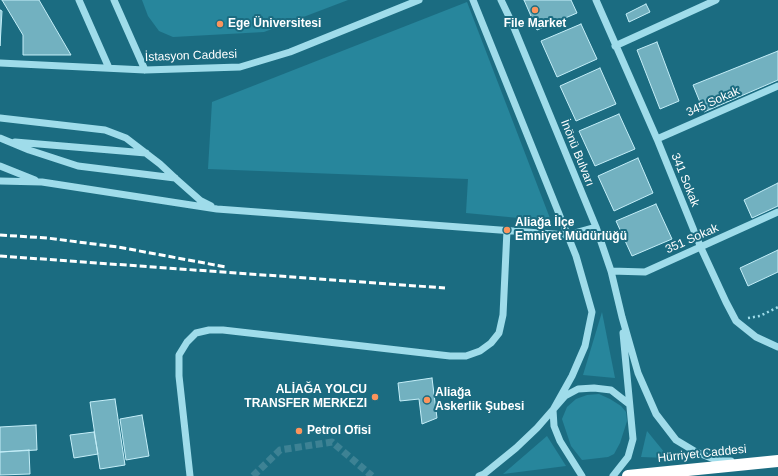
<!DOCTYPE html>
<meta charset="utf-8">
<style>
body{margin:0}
canvas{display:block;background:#1b6c81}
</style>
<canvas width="778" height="476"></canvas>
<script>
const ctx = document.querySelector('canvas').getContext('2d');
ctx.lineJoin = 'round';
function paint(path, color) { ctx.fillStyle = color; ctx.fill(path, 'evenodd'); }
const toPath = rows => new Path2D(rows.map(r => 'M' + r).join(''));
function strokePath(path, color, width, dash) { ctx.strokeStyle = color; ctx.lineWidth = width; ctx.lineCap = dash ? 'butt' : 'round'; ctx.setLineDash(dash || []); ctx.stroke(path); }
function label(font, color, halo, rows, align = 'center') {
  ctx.font = font + ' Helvetica,sans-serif'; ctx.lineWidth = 4; ctx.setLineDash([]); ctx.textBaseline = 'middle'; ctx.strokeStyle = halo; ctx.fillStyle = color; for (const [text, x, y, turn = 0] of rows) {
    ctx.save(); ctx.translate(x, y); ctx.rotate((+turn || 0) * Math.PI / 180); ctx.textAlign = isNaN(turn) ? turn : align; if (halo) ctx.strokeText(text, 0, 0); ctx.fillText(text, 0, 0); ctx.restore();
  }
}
paint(toPath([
 [142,0,348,0,264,32,173,37,159,31,148,16],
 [467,2,551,221,466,213,468,179,208,169,212,102],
 [602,312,615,378,583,375],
 [599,394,610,399,621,406,626,412,627,421,620,443,614,454,608,457,582,460,571,446,562,419,567,407,576,399,587,395],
 [647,431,669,458,641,457],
 [547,436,566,466,503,474]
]), '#27869c');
const building = toPath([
 [2,0,39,0,71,55,23,55,23,35,2,0],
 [524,0,571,0,577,13,537,30,524,0],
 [646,4,650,12,629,22,626,14,646,4],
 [0,10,2,11,0,46,0,10],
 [581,24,597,59,557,77,541,41,581,24],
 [657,42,679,101,660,109,637,50,657,42],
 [778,51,778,80,704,112,693,85,778,51],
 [600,68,616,104,576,121,560,86,600,68],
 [619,114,635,149,595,166,579,131,619,114],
 [638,158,653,193,614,211,598,176,638,158],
 [778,183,778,206,752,218,744,200,778,183],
 [656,204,672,239,632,256,616,221,656,204],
 [778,250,778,272,748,286,740,268,778,250],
 [432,378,437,418,422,424,419,399,400,401,398,383,432,378],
 [115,399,125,465,100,469,90,402,115,399],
 [142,415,149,456,126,460,120,419,142,415],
 [36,425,37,450,0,452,0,427,36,425],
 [94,432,98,454,74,458,70,435,94,432],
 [29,450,30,474,0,475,0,452,29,450]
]);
paint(building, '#72b1c0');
strokePath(building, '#c4eef8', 1);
strokePath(toPath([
 [253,476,280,450,332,442,372,476]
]), '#3d8294', 7, [7, 3.5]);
strokePath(toPath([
 [748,318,760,316,778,307]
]), '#9fdcea', 2.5, [2, 3]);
strokePath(toPath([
 [79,0,109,68],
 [114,0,145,70],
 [473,0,576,256,592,312,585,346,572,376,553,410,554,426,560,441,582,476],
 [501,0,512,23,596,227,611,271,622,317,638,373,656,414,676,440,696,452,719,461,731,461],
 [596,0,657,139,701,248,726,302,736,321,756,337,778,347],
 [615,46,716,0],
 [0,63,145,70,240,67,290,52,419,0],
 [0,118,105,130,126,138,160,164,175,178,201,201,211,206],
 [0,138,29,150,78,166,175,178],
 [657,139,778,86],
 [15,142,146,153],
 [0,166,35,180],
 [0,181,42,182,217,209,567,235,596,227],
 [611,271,645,272,778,212],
 [190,476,179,376,179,355,187,342,196,333,209,330,223,330,450,356,466,356,480,351,491,343,499,333,503,315,507,230],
 [479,476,484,474,516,448,537,428,565,396,578,389,594,388,611,390,629,404],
 [613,476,628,457,633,439,623,333]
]), '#9fdcea', 7);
strokePath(toPath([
 [628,476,778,461]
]), '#fff', 12);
strokePath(toPath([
 [0,235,47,238,118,247,226,267],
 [0,256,445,288]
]), '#fff', 3, [7, 3]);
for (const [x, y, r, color] of [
 [535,10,4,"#fc945c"],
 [220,24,4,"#fc945c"],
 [507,230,4,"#fc945c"],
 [375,397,4,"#fc945c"],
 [427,400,4,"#fc945c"],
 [299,431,4,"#fc945c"]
]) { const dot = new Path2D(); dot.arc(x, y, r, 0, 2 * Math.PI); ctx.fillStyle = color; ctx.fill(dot); strokePath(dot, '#1b6c81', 1.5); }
label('bold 12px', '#fff', '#1b6c81', [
 ["Ege Üniversitesi",228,24],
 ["File Market",535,24,"center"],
 ["Aliağa İlçe",515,223],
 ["Emniyet Müdürlüğü",515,237],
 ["ALİAĞA YOLCU",367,390,"right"],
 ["TRANSFER MERKEZI",367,404,"right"],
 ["Aliağa",435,393],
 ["Askerlik Şubesi",435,407],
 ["Petrol Ofisi",307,431]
], 'left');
label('12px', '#fff', '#1b6c81', [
 ["İstasyon Caddesi",191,56,-2],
 ["345 Sokak",713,102,-24],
 ["İnönü Bulvarı",577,153,68],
 ["341 Sokak",685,180,68],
 ["351 Sokak",692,239,-24],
 ["Hürriyet Caddesi",702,454,-6]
]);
</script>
